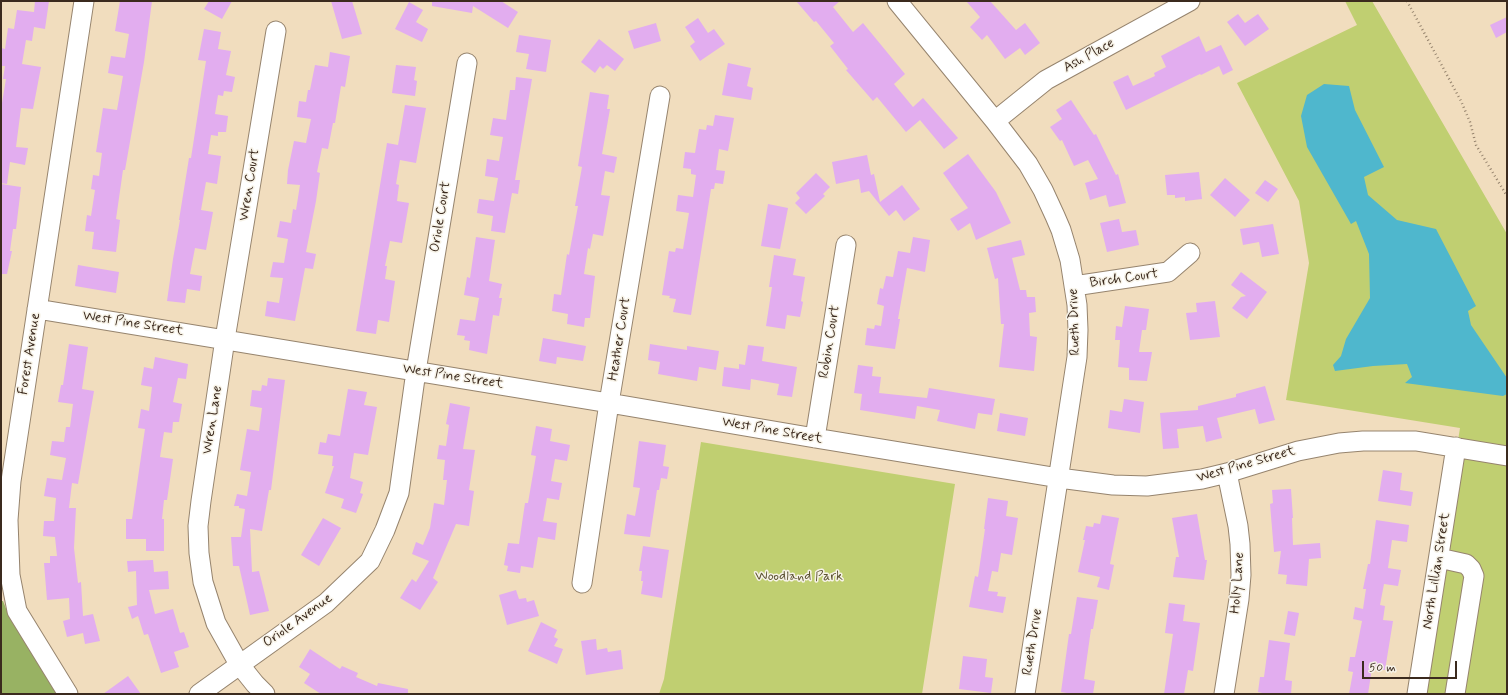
<!DOCTYPE html>
<style>
body{margin:0}
#map{position:relative;width:1508px;height:695px;overflow:hidden;background:#f1ddbe;font-family:Mynerve,sans-serif}
canvas{display:block}
.frame{position:absolute;inset:0;border:2px solid #3b2a1e;pointer-events:none}
.scale{position:absolute;left:1362px;top:661px;width:95px;height:18px;box-sizing:border-box;border:2px solid #3b2a1e;border-top:0;padding-left:5px;font-size:12px;line-height:14px;white-space:nowrap;color:#3b2a1e;-webkit-text-stroke:3px #f7f3e8;paint-order:stroke}
</style>
<div id="map">
<canvas width="1508" height="695"></canvas>
<div class="frame"></div>
<div class="scale">50 m</div>
</div>
<script>
const ctx = document.querySelector('canvas').getContext('2d');
ctx.lineJoin = 'round';
function paint(path, color) { ctx.fillStyle = color; ctx.fill(path, 'evenodd'); }
const toPath = rows => new Path2D(rows.map(r => 'M' + r).join(''));
function strokePath(path, color, width, dash) { ctx.strokeStyle = color; ctx.lineWidth = width; ctx.lineCap = dash ? 'butt' : 'round'; ctx.setLineDash(dash || []); ctx.stroke(path); }
function label(font, color, halo, rows, align = 'center') {
  ctx.font = font + ' Mynerve,sans-serif'; ctx.lineWidth = 3; ctx.setLineDash([]); ctx.textBaseline = 'middle'; ctx.strokeStyle = halo; ctx.fillStyle = color; for (const [text, x, y, turn = 0] of rows) {
    ctx.save(); ctx.translate(x, y); ctx.rotate((+turn || 0) * Math.PI / 180); ctx.textAlign = isNaN(turn) ? turn : align; if (halo) ctx.strokeText(text, 0, 0); ctx.fillText(text, 0, 0); ctx.restore();
  }
}
paint(toPath([
 [1345,1,1372,1,1507,234,1507,694,1417,694,1460,428,1286,400,1309,263,1299,201,1237,83,1357,25],
 [701,442,955,484,922,694,659,694,664,679]
]), '#c0cf71');
paint(toPath([
 [1,601,3,601,9,616,57,694,1,694]
]), '#98b263');
paint(toPath([
 [1324,84,1349,86,1355,110,1384,167,1364,177,1368,195,1397,220,1436,229,1476,306,1468,311,1471,325,1507,378,1507,394,1503,396,1405,383,1412,377,1407,364,1373,366,1335,371,1333,365,1341,356,1346,339,1370,298,1369,254,1356,221,1351,224,1307,147,1301,116,1307,95]
]), '#4fb7cd');
paint(toPath([
 [35,1,49,1,45,29,34,27,32,41,26,40,22,64,41,67,33,109,21,108,16,147,28,148,25,165,10,162,7,184,1,183,1,109,6,79,3,79,5,66,1,66,1,48,5,49,8,28,14,29,17,10,34,12],
 [120,1,152,1,144,62,125,170,123,170,116,219,120,220,116,252,92,249,94,232,85,231,87,215,91,216,95,190,91,189,93,175,99,176,102,153,96,152,103,108,117,110,123,76,108,73,111,56,125,58,129,34,115,31],
 [209,1,232,1,222,19,204,9],
 [331,1,352,1,362,34,342,39],
 [432,1,501,1,518,12,508,28,473,6,472,13,432,6],
 [796,1,840,1,833,7,853,32,863,23,905,74,894,84,913,107,923,98,958,138,944,149,920,120,906,132,877,97,873,101,846,70,848,69,830,46,834,43,816,21,814,22],
 [966,1,990,1,1016,30,1025,23,1040,43,1025,55,1020,48,1005,59,987,35,982,40,970,27,980,17],
 [409,2,423,10,416,22,428,29,422,42,395,29],
 [1238,14,1245,23,1258,14,1269,29,1245,46,1227,22],
 [1507,17,1507,32,1496,38,1490,25],
 [698,18,708,33,714,29,725,44,700,61,690,46,695,42,685,27],
 [656,23,661,41,634,49,628,31],
 [204,29,221,32,218,49,231,51,226,75,235,77,232,92,224,91,223,96,218,95,215,114,228,116,226,132,218,132,218,136,211,135,208,154,221,156,217,184,206,182,201,210,213,212,206,250,195,248,190,274,202,276,200,291,187,289,185,303,167,301,173,259,180,220,179,220,189,158,191,158,206,61,198,60],
 [519,35,551,40,546,72,526,69,529,54,516,52],
 [1199,36,1206,52,1221,45,1233,70,1223,75,1219,66,1201,75,1200,74,1126,110,1113,82,1128,75,1133,86,1155,76,1154,73,1166,67,1161,56],
 [599,39,624,59,615,71,607,65,603,69,600,66,595,73,581,62],
 [330,52,350,56,345,87,341,86,335,123,333,123,328,149,322,148,317,172,320,173,316,201,306,252,316,254,313,269,305,268,295,321,265,316,267,301,279,303,283,278,270,277,273,262,284,263,288,239,277,237,280,221,291,223,293,209,296,210,300,185,287,184,288,170,294,141,306,143,311,119,297,117,299,101,306,102,308,90,310,90,315,65,328,67],
 [728,63,751,68,747,86,753,88,751,100,722,95],
 [396,65,416,67,414,80,417,81,415,96,392,93],
 [516,77,532,79,515,180,520,180,518,194,512,193,505,233,491,231,493,216,477,213,479,199,494,201,498,178,485,176,487,159,499,161,503,137,490,135,493,118,506,120,510,90,515,90],
 [590,92,609,95,607,109,610,109,602,154,617,157,614,173,605,171,601,195,610,196,603,236,593,234,590,249,588,248,584,274,595,276,590,318,585,318,584,327,567,324,568,314,552,311,554,294,561,295,567,254,569,255,578,206,575,206,582,167,578,166],
 [1071,100,1094,135,1096,134,1116,175,1118,174,1126,203,1109,207,1106,195,1090,200,1085,183,1098,179,1088,160,1074,166,1062,140,1060,141,1050,127,1062,119,1056,110],
 [405,105,426,108,416,163,400,160,396,184,399,185,397,201,409,203,402,243,390,241,385,266,387,266,385,279,395,281,389,322,378,320,376,334,356,331,387,143,398,145],
 [715,115,734,118,728,151,719,149,716,170,725,171,723,184,715,183,714,189,711,189,691,315,673,312,676,299,669,298,670,296,662,295,669,251,675,252,676,248,683,249,689,213,676,211,678,195,693,197,696,175,691,174,691,169,683,168,685,152,695,153,699,129,706,130,707,125,713,126],
 [968,154,996,192,1011,223,976,240,970,223,958,231,950,219,968,208,943,173],
 [867,155,871,175,874,174,880,202,902,185,920,209,904,221,896,210,889,216,869,191,861,193,859,179,836,184,832,162],
 [1199,172,1202,199,1185,201,1185,197,1175,198,1175,195,1167,195,1165,175],
 [816,173,830,187,823,194,825,196,806,214,795,203,800,198,796,193],
 [1225,178,1250,200,1235,217,1210,195],
 [1265,180,1278,189,1268,202,1255,193],
 [1,184,21,187,16,229,13,229,10,251,12,251,7,274,1,274],
 [768,204,788,208,780,249,761,246],
 [1119,219,1122,232,1136,230,1139,245,1107,252,1100,223],
 [1273,224,1279,254,1262,257,1259,242,1243,245,1240,229],
 [476,237,495,240,489,281,502,284,499,298,502,298,499,316,493,315,487,354,469,350,470,341,464,340,465,336,457,335,460,319,475,321,479,298,464,295,467,277,470,278],
 [913,237,930,240,925,272,907,268,898,319,900,319,895,349,865,345,867,328,874,329,875,325,881,326,884,306,877,304,880,288,883,289,886,276,893,277,898,251,910,253],
 [1021,240,1025,255,1012,258,1020,290,1026,290,1027,297,1035,297,1036,312,1029,313,1030,336,1037,337,1034,371,999,367,1004,324,1001,324,998,278,995,279,987,248],
 [774,255,796,259,793,275,805,277,801,301,803,302,800,317,787,315,785,329,766,326,772,287,769,287],
 [78,265,119,272,116,293,75,286],
 [1241,272,1267,292,1247,319,1232,308,1241,297,1246,296,1231,285],
 [1215,301,1220,337,1190,340,1186,313,1197,312,1196,303],
 [1125,306,1149,309,1146,330,1142,330,1139,352,1152,352,1147,381,1129,380,1129,368,1118,367,1120,340,1115,340,1116,326,1122,327],
 [543,338,586,346,583,361,557,357,556,364,539,361],
 [69,344,88,347,82,389,94,391,78,484,72,483,69,508,76,508,74,548,78,583,81,582,83,616,93,614,100,641,85,644,83,633,67,637,63,621,70,619,69,598,47,600,44,563,50,563,50,556,57,556,55,537,43,536,44,521,54,521,56,498,44,496,47,478,62,480,66,458,50,455,52,441,64,442,66,427,70,427,73,404,58,402,61,385,63,385],
 [650,344,687,350,687,346,719,351,716,370,699,367,697,381,658,374,660,362,648,360],
 [748,345,764,347,762,361,797,367,792,397,777,395,779,384,751,379,750,390,722,386,724,367,739,369,739,364,745,365],
 [155,357,188,364,186,379,178,378,173,402,182,404,179,422,173,422,172,433,164,432,160,457,173,459,167,500,164,500,162,519,164,519,164,551,146,551,146,539,126,539,126,519,132,519,145,429,138,428,141,409,149,411,152,387,141,385,144,367,153,369],
 [858,365,873,367,872,376,881,377,879,393,927,398,929,388,995,399,992,415,978,413,975,429,937,421,940,410,917,406,915,419,860,410,862,394,854,393],
 [268,378,285,380,271,490,269,490,262,531,250,529,252,572,259,571,269,611,250,615,239,566,233,566,231,537,241,537,245,509,239,508,239,506,234,506,237,494,247,496,251,472,240,470,247,429,259,431,262,408,250,406,252,390,261,391,262,385,267,386],
 [1265,386,1275,420,1259,424,1255,409,1217,418,1222,438,1206,442,1203,426,1177,429,1179,448,1163,449,1160,413,1198,410,1198,406,1236,397,1236,394],
 [348,389,367,392,364,405,377,407,368,455,354,453,350,478,363,482,360,493,363,494,356,513,341,508,344,499,325,493,334,466,332,466,333,456,318,454,320,442,326,443,328,434,340,436],
 [1124,399,1144,402,1140,433,1108,428,1110,410,1122,412],
 [450,403,470,407,463,449,475,450,469,490,474,491,469,526,456,524,433,578,438,582,420,610,400,598,412,579,416,582,429,561,412,554,416,542,423,545,430,528,434,503,444,505,447,480,443,480,445,460,437,459,439,445,446,446,449,425,446,424],
 [1000,413,1028,418,1025,436,997,431],
 [536,426,552,429,550,441,570,445,567,461,555,459,551,481,562,483,559,500,547,498,543,521,557,523,555,540,538,537,533,568,521,566,520,573,507,571,508,566,504,565,508,543,519,544,525,503,528,503,536,456,531,455],
 [639,441,666,445,663,466,669,467,667,479,661,478,659,490,657,490,650,537,624,534,627,514,635,516,640,488,633,487],
 [1383,470,1402,473,1400,490,1413,492,1411,506,1378,501],
 [1291,489,1293,518,1292,518,1293,545,1320,543,1321,558,1309,559,1307,586,1286,584,1287,575,1278,574,1281,551,1274,552,1270,504,1273,503,1272,490],
 [988,498,1008,501,1006,516,1018,518,1012,555,1001,553,998,572,992,571,988,591,998,592,997,596,1006,597,1003,613,969,607,975,576,978,577,985,529,984,529],
 [1197,514,1205,560,1207,560,1204,580,1173,577,1176,557,1179,557,1172,518],
 [1102,515,1119,518,1110,564,1114,565,1109,590,1097,587,1100,577,1078,572,1085,540,1083,540,1086,526,1093,527,1094,523,1100,524],
 [323,518,341,528,319,566,301,555],
 [1376,520,1409,525,1407,542,1392,540,1388,568,1401,570,1398,586,1384,584,1380,605,1385,606,1383,620,1393,621,1385,670,1372,668,1368,694,1349,694,1353,672,1348,671,1350,657,1355,657,1362,621,1353,619,1355,607,1363,609,1366,589,1363,589,1368,564,1370,564],
 [643,546,669,550,662,598,641,594,643,581,641,581,642,571,639,571],
 [153,560,154,572,168,571,169,589,149,590,155,614,173,609,180,633,184,632,189,647,174,652,179,667,161,673,148,634,144,635,138,616,132,619,128,607,137,605,136,571,128,572,127,561],
 [516,590,519,599,526,598,527,602,534,600,539,616,507,625,499,595],
 [1077,597,1098,600,1093,629,1091,629,1084,679,1095,681,1093,694,1073,694,1061,692,1069,634,1071,634],
 [1169,603,1185,605,1183,621,1200,623,1193,671,1188,670,1184,694,1164,694,1173,634,1165,633],
 [1288,611,1299,613,1295,636,1284,634],
 [541,622,557,630,554,637,558,639,554,646,563,649,557,664,528,651],
 [596,639,597,650,607,648,608,652,621,650,623,669,586,675,581,641],
 [1269,640,1290,643,1285,680,1292,681,1291,694,1267,694,1258,692,1260,677,1264,677],
 [310,649,340,669,342,666,358,673,356,677,377,686,378,683,408,689,408,694,321,694,304,683,310,674,299,667],
 [963,656,987,659,985,677,993,678,991,693,959,689],
 [128,676,141,694,103,694]
]), '#e2adef');
const minor = toPath([
 [897,1,995,121,1028,164,1043,190,1055,216,1061,230,1070,260,1077,305,1078,330,1077,357,1025,694],
 [995,121,1046,80,1190,1],
 [1074,286,1168,272,1190,253],
 [37,309,609,403,815,438,1059,478,1113,485,1147,486,1202,479,1227,473,1298,451,1339,443,1363,441,1416,441,1507,456],
 [815,438,846,245],
 [1439,558,1466,564,1471,569,1474,576,1455,694],
 [582,583,609,403,660,96],
 [68,694,17,611,10,575,8,520,11,481,84,1],
 [199,694,326,603,370,561,385,530,399,493,416,371,467,63],
 [265,694,255,684,239,664,216,623,203,582,199,553,198,526,201,501,225,339,276,31],
 [1224,694,1239,599,1241,575,1240,544,1238,526,1227,473],
 [1417,694,1456,447]
]);
strokePath(minor, '#96846e', 21);
strokePath(toPath([
 [1407,1,1461,101,1470,122,1476,145,1507,196]
]), '#96846e', 2.5, [1, 3]);
strokePath(minor, '#fff', 19);
label('14px', '#3b2a1e', '#f7f3e8', [
 ["Ash Place",1089,56,-29],
 ["Wren Court",250,185,-81],
 ["Oriole Court",441,217,-81],
 ["Birch Court",1124,279,-8],
 ["Rueth Drive",1075,322,-92],
 ["West Pine Street",133,324,9],
 ["Heather Court",620,339,-81],
 ["Robin Court",830,342,-81],
 ["Forest Avenue",30,354,-81],
 ["West Pine Street",453,377,9],
 ["Wren Lane",213,420,-81],
 ["West Pine Street",772,431,10],
 ["West Pine Street",1246,465,-16],
 ["North Lillian Street",1437,571,-81],
 ["Holly Lane",1238,583,-86],
 ["Oriole Avenue",298,621,-36],
 ["Rueth Drive",1033,642,-81]
]);
label('14px', '#5c5333', '#f7f3e8', [
 ["Woodland Park",799,577]
]);
</script>
